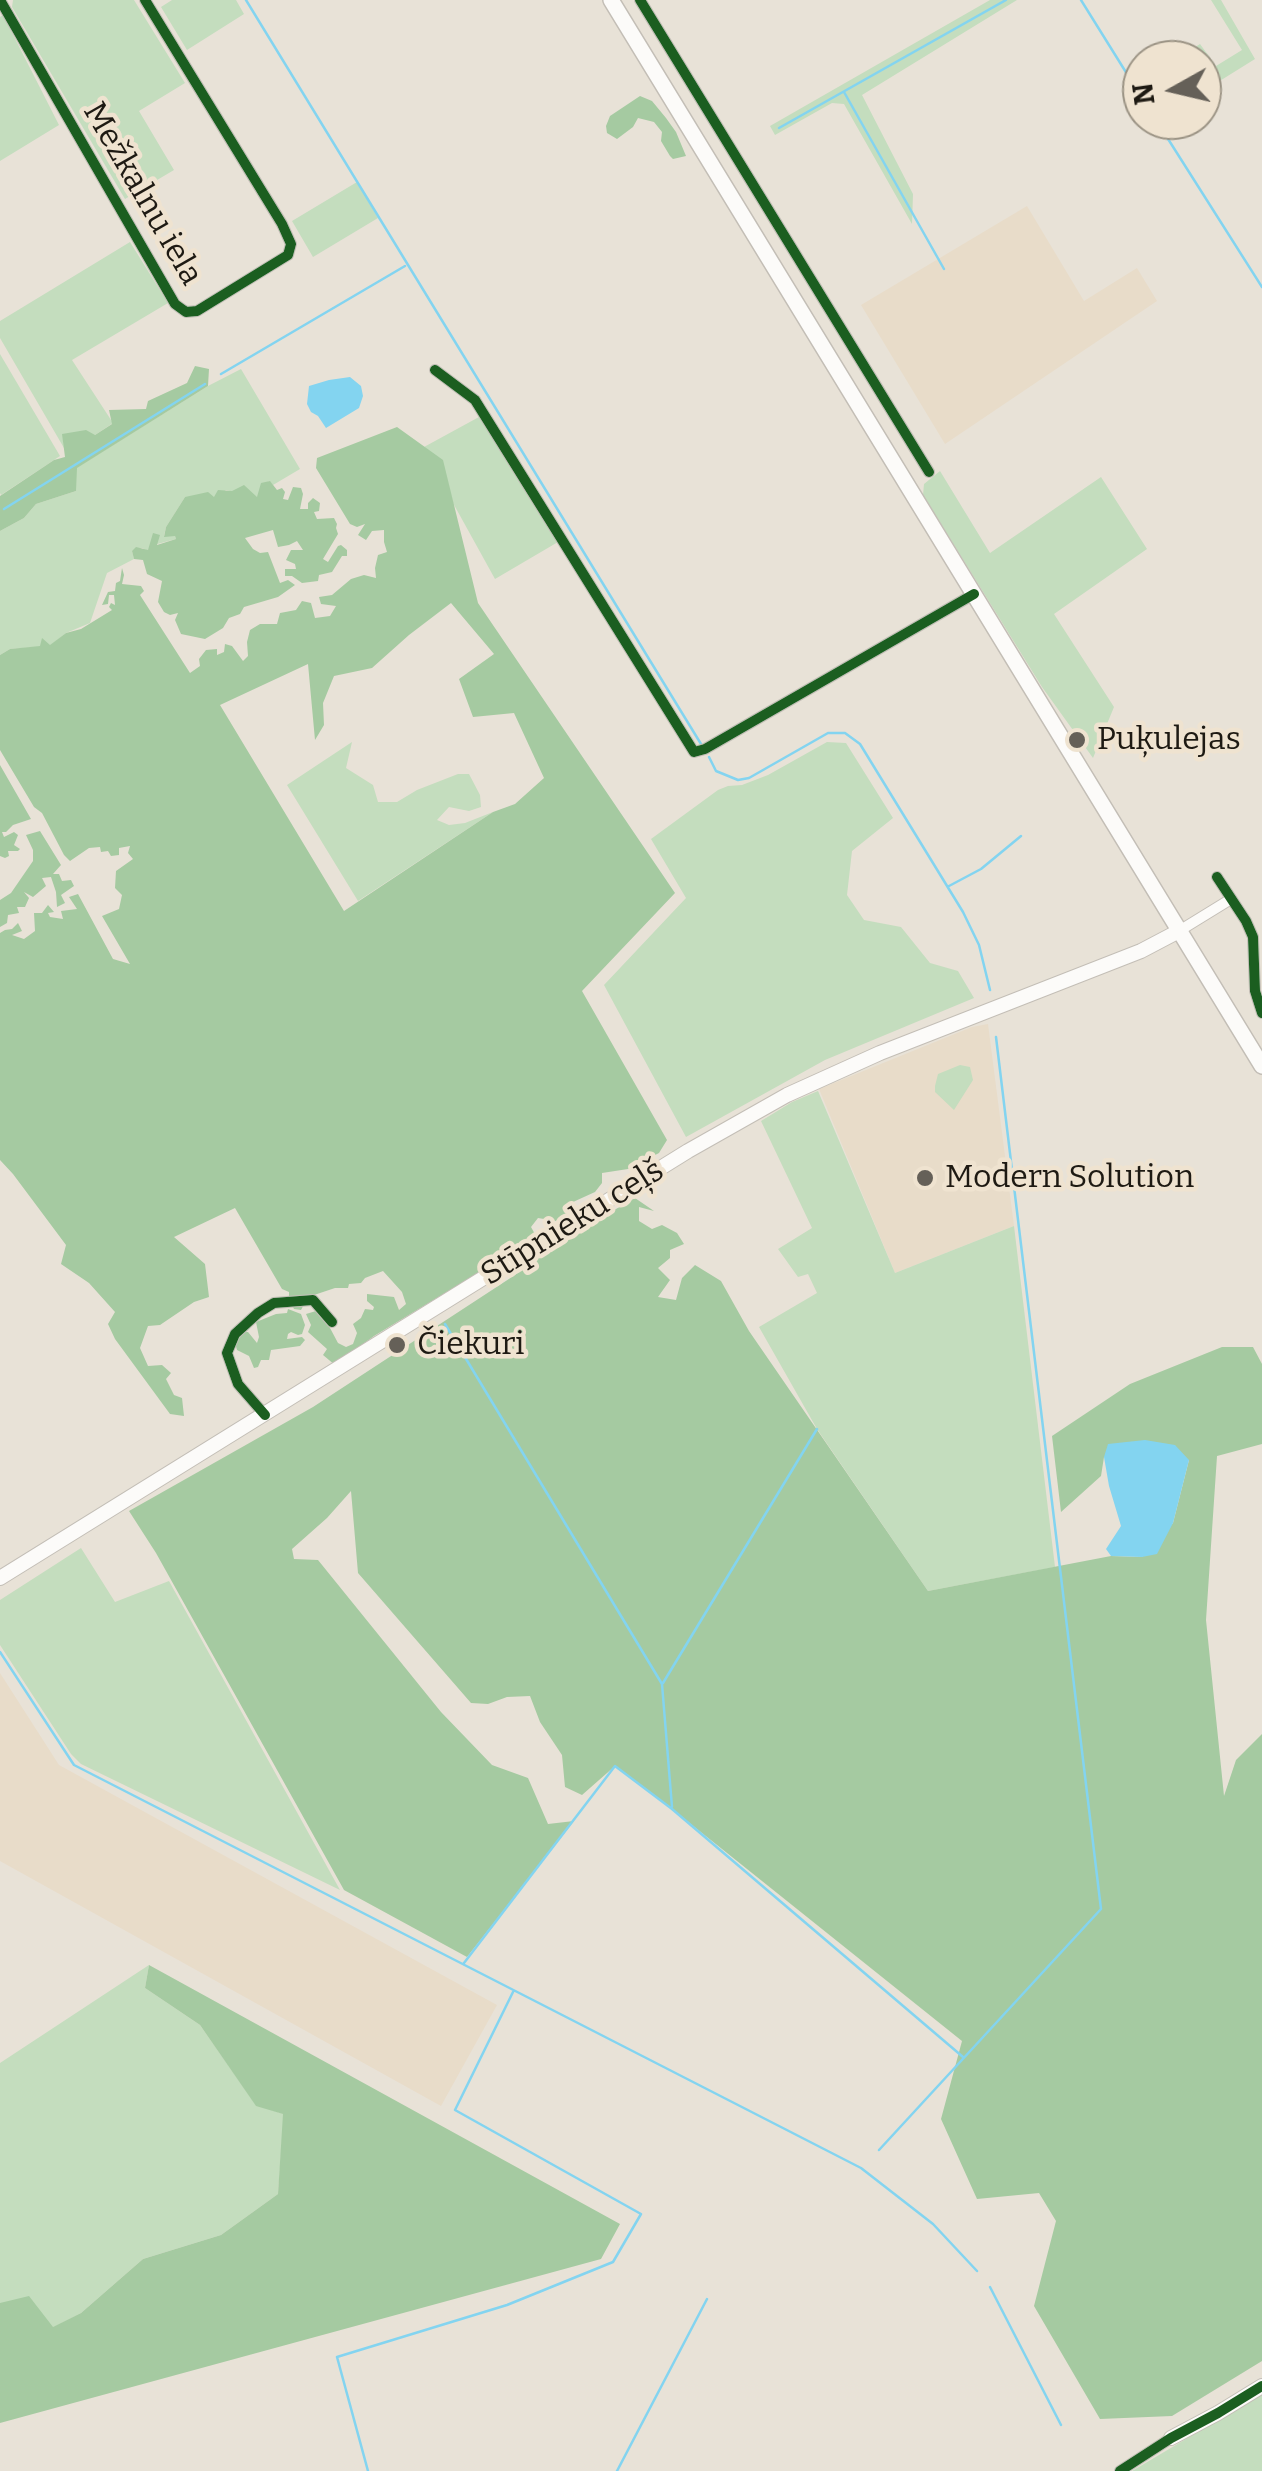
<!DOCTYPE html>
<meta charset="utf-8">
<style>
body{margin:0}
#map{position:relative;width:1262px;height:2471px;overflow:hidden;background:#e8e2d7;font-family:Bitter,serif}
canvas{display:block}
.north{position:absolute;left:1122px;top:40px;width:100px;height:100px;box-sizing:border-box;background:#efe3d0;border:2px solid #9b9384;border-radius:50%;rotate:262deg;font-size:28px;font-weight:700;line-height:40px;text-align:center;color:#1e1a13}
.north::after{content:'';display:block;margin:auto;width:35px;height:45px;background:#656058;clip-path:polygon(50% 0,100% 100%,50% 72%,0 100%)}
</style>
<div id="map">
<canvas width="1262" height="2471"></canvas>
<div class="north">N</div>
</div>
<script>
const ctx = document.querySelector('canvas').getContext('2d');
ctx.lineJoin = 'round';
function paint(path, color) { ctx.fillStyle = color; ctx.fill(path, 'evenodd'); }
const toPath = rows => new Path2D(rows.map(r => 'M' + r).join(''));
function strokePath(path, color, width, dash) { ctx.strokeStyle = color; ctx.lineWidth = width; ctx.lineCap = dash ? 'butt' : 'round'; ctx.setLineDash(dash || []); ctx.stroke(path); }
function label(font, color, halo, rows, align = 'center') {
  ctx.font = font + ' Bitter,serif'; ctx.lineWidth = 9; ctx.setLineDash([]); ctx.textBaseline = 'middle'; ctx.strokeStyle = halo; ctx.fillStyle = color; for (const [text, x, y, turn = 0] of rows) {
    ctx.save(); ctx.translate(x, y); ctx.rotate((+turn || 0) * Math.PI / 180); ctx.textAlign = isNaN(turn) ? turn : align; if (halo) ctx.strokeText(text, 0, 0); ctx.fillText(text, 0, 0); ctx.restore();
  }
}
paint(toPath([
 [1027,206,1084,301,1137,268,1157,301,945,444,861,305],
 [988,1024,1014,1226,895,1273,819,1089,972,1027],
 [0,1673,59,1765,497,2005,441,2106,0,1861]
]), '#e8dcc9');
paint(toPath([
 [13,0,134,0,185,83,139,111,174,170,125,199,12,7],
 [172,0,236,0,244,14,187,50,161,7],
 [990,0,1017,0,862,95,913,194,912,224,844,104,832,103,775,135,770,126],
 [1211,0,1221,0,1255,59,1202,92,1202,60,1175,60,1200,44,1216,66,1242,50],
 [3,15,59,125,0,161,0,17],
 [357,182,378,218,313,257,292,221],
 [130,242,168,303,72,360,113,423,95,435,63,434,64,448,0,338,0,321],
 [0,354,60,456,1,495,0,493],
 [241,369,300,469,273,485,269,481,257,498,226,490,214,498,185,497,166,527,164,536,175,536,176,539,150,546,148,551,142,548,132,551,134,559,107,573,90,623,66,633,50,646,10,649,0,655,0,531,24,518,36,504,76,491,76,468,208,386],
 [479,417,558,542,495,579,453,503,442,461,424,447],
 [940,471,990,553,1101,477,1147,549,1054,614,1114,707,1093,758,1042,687,923,495,924,484],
 [352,742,346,768,373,785,378,802,397,802,417,790,458,774,469,774,480,795,481,807,469,811,449,807,437,820,449,825,465,823,493,812,358,901,287,785],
 [827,742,846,743,893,818,852,851,847,895,864,920,901,927,930,963,958,971,974,998,825,1060,686,1137,604,985,686,898,651,839,718,790,728,786,742,785,768,775],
 [960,1065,970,1067,973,1080,954,1110,935,1092,935,1086,938,1074],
 [818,1091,895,1273,1014,1226,1055,1567,928,1591,817,1429,759,1327,817,1293,808,1274,798,1277,778,1249,812,1228,761,1121,792,1102],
 [81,1548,115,1602,169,1581,340,1890,81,1764,71,1754,0,1645,0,1600],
 [149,1965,145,1988,200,2025,256,2105,284,2114,278,2194,221,2235,143,2259,81,2313,52,2328,0,2303,0,2063],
 [1262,2394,1262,2471,1132,2471]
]), '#c4ddbe');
paint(toPath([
 [640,96,652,101,666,118,676,132,686,156,673,159,670,156,661,141,662,132,654,122,638,118,633,127,617,139,607,133,606,126,610,116],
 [195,366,209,369,208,386,77,468,76,491,36,504,24,518,0,531,0,496,54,460,65,457,62,434,86,430,95,435,112,424,109,410,146,409,148,401,187,383],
 [397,427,443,460,478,603,675,893,582,991,667,1140,659,1153,628,1169,602,1173,602,1183,595,1192,573,1202,576,1210,556,1221,538,1218,531,1227,536,1236,531,1241,374,1336,359,1347,357,1354,335,1365,323,1355,327,1349,308,1332,311,1325,306,1314,316,1311,322,1313,338,1343,346,1347,353,1344,357,1333,353,1324,361,1318,365,1309,373,1310,374,1307,367,1301,367,1294,394,1297,399,1310,406,1304,402,1292,383,1271,365,1278,361,1283,349,1284,348,1288,335,1288,308,1297,301,1310,294,1309,289,1299,289,1292,282,1289,235,1208,174,1237,205,1264,209,1297,194,1302,160,1325,148,1326,140,1348,148,1366,162,1365,171,1373,166,1379,174,1395,182,1398,184,1416,170,1414,115,1339,108,1324,115,1312,89,1283,61,1264,66,1245,13,1174,0,1160,0,933,5,930,12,929,18,923,22,931,12,935,24,939,35,931,34,913,42,913,48,905,54,912,48,913,50,917,63,919,61,911,77,909,69,897,78,894,113,959,130,964,102,916,119,909,122,895,115,888,116,871,133,859,128,853,130,846,119,848,119,855,111,856,108,851,101,852,100,847,89,848,70,861,64,855,42,813,34,807,0,750,0,655,10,649,40,646,42,638,50,645,66,633,81,629,112,610,109,607,111,603,115,605,114,595,109,595,108,604,102,605,108,592,115,591,116,583,120,581,122,568,124,575,122,584,141,586,144,591,140,595,190,673,200,666,199,659,206,650,217,649,217,655,224,652,225,644,232,646,243,661,248,656,247,642,250,630,260,624,277,624,280,613,296,610,302,601,311,603,315,618,330,616,336,606,321,604,319,597,332,595,351,579,364,575,376,578,375,568,378,555,387,552,384,542,384,530,372,531,366,540,358,535,365,524,357,527,350,524,316,468,317,458],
 [451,603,494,654,459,679,473,717,514,713,544,778,515,804,493,812,344,911,220,705,308,664,315,740,324,725,323,703,334,676,372,668,409,635],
 [270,481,277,490,282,488,285,492,283,499,288,500,293,487,301,488,303,494,300,509,308,509,308,503,313,498,320,503,319,511,314,512,317,519,334,518,337,524,336,528,338,534,323,559,328,562,338,546,341,545,347,550,347,556,342,556,332,572,319,575,318,581,302,583,292,576,285,576,285,569,296,569,295,564,286,560,291,550,303,550,297,541,289,545,278,547,273,530,245,538,253,549,260,553,268,552,280,583,288,580,295,585,278,597,244,607,240,614,229,618,223,628,205,639,181,634,175,620,178,613,170,615,164,612,158,602,162,581,147,574,143,560,134,559,132,551,136,547,148,550,153,533,160,535,157,545,176,539,175,536,164,537,166,527,185,497,208,492,214,497,218,490,232,491,244,485,257,497,261,483],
 [0,765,31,819,13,825,6,832,2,832,4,837,14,832,18,835,14,845,20,849,18,851,8,851,9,856,5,858,0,856],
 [40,831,61,865,53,874,59,874,62,881,71,880,74,886,61,895,65,903,57,907,56,892,51,877,42,878,46,886,33,897,24,892,29,898,25,907,17,907,19,913,8,915,7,923,0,927,0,900,11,893,33,861,33,850,26,835],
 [635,1198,654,1211,639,1207,639,1221,652,1229,662,1225,677,1233,684,1244,670,1250,670,1258,658,1268,670,1280,658,1297,676,1300,682,1278,695,1265,721,1281,749,1331,928,1591,1111,1556,1142,1557,1173,1523,1189,1460,1104,1457,1101,1476,1061,1512,1052,1436,1130,1384,1222,1347,1253,1347,1262,1364,1262,1444,1217,1456,1206,1620,1224,1796,1236,1760,1262,1734,1262,2361,1172,2416,1100,2419,1034,2306,1056,2221,1039,2193,977,2199,941,2119,962,2041,672,1809,615,1766,582,1795,565,1787,562,1755,540,1722,530,1696,507,1697,488,1704,471,1703,358,1573,351,1491,327,1518,292,1549,294,1559,318,1560,441,1712,492,1765,528,1778,548,1824,574,1821,467,1957,344,1890,156,1553,129,1511,313,1407,515,1275,547,1249],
 [288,1309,301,1314,305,1325,302,1334,298,1335,291,1332,288,1334,287,1339,302,1337,305,1340,300,1346,271,1350,269,1360,261,1360,258,1367,254,1368,249,1356,237,1350,235,1343,241,1332,248,1332,257,1343,259,1337,256,1322,276,1314,287,1313],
 [149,1965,620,2224,601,2259,0,2423,0,2303,29,2296,53,2327,81,2313,143,2259,221,2235,278,2194,283,2114,256,2106,200,2025,145,1988]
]), '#a5caa1');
paint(toPath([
 [350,377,361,386,363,396,359,408,326,428,318,416,311,412,307,404,309,386,329,380],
 [1145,1440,1175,1445,1189,1460,1173,1523,1157,1554,1142,1557,1111,1556,1106,1549,1121,1526,1109,1486,1104,1457,1108,1444]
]), '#83d4f0');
strokePath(toPath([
 [246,0,701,744],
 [1081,0,1142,98],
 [844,92,944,269],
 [1156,120,1262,287],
 [779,128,1006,0],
 [221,374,405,266],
 [4,509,205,384],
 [709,757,716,771,738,780,749,778,828,733,845,733,860,744,963,912,979,945,990,990],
 [949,886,981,869,1021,836],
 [445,1324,662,1684,672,1807],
 [0,1652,74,1765,861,2168,933,2224,977,2271],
 [663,1683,817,1429],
 [464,1963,615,1766,672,1809,963,2057],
 [879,2150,1101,1909,996,1037],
 [990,2287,1061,2425],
 [368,2471,337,2357,507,2305,613,2262,641,2214,455,2110,513,1992],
 [617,2471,707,2299]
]), '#83d4f0', 2.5);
const street = toPath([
 [0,0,175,304,186,312,197,311,288,255,291,244,282,224,145,0],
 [640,0,929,472],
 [435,370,475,400,694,752,705,749,974,594],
 [1217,877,1246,921,1253,937,1255,991,1262,1013],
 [1179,931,1231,899],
 [265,1415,238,1384,227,1353,235,1334,258,1313,274,1303,313,1300,332,1322],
 [1120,2471,1171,2438]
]);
const secondary = toPath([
 [0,1578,688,1151,787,1095,880,1053,1141,951,1179,931],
 [1171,2438,1218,2413,1262,2386]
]);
const primary = toPath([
 [611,0,1262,1066]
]);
strokePath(street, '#c3beb6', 12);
strokePath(secondary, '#c3beb6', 16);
strokePath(primary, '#c3beb6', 18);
strokePath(street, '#fcfbf9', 10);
strokePath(secondary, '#fcfbf9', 14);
strokePath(primary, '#fcfbf9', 15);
strokePath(toPath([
 [0,0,175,304,186,312,197,311,288,255,291,244,282,224,145,0],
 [640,0,929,472],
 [435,370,475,400,694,752,705,749,974,594],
 [1217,877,1246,921,1253,937,1255,991,1262,1013],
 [265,1415,238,1384,227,1353,235,1334,258,1313,274,1303,313,1300,332,1322],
 [1120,2471,1171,2438,1218,2413,1262,2386]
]), '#1b5e20', 10);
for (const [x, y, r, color] of [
 [1077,740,10,"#656058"],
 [925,1178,10,"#656058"],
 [397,1345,10,"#656058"]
]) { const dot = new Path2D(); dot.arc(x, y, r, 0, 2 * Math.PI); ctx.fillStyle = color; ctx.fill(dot); strokePath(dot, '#efe3d0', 4); }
label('32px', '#1e1a13', '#efe3d0', [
 ["Mežkalnu iela",142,194,60],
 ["Stīpnieku ceļš",573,1223,-32]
]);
label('32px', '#1e1a13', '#efe3d0', [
 ["Puķulejas",1097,740],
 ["Modern Solution",945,1178],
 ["Čiekuri",417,1345]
], 'left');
</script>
